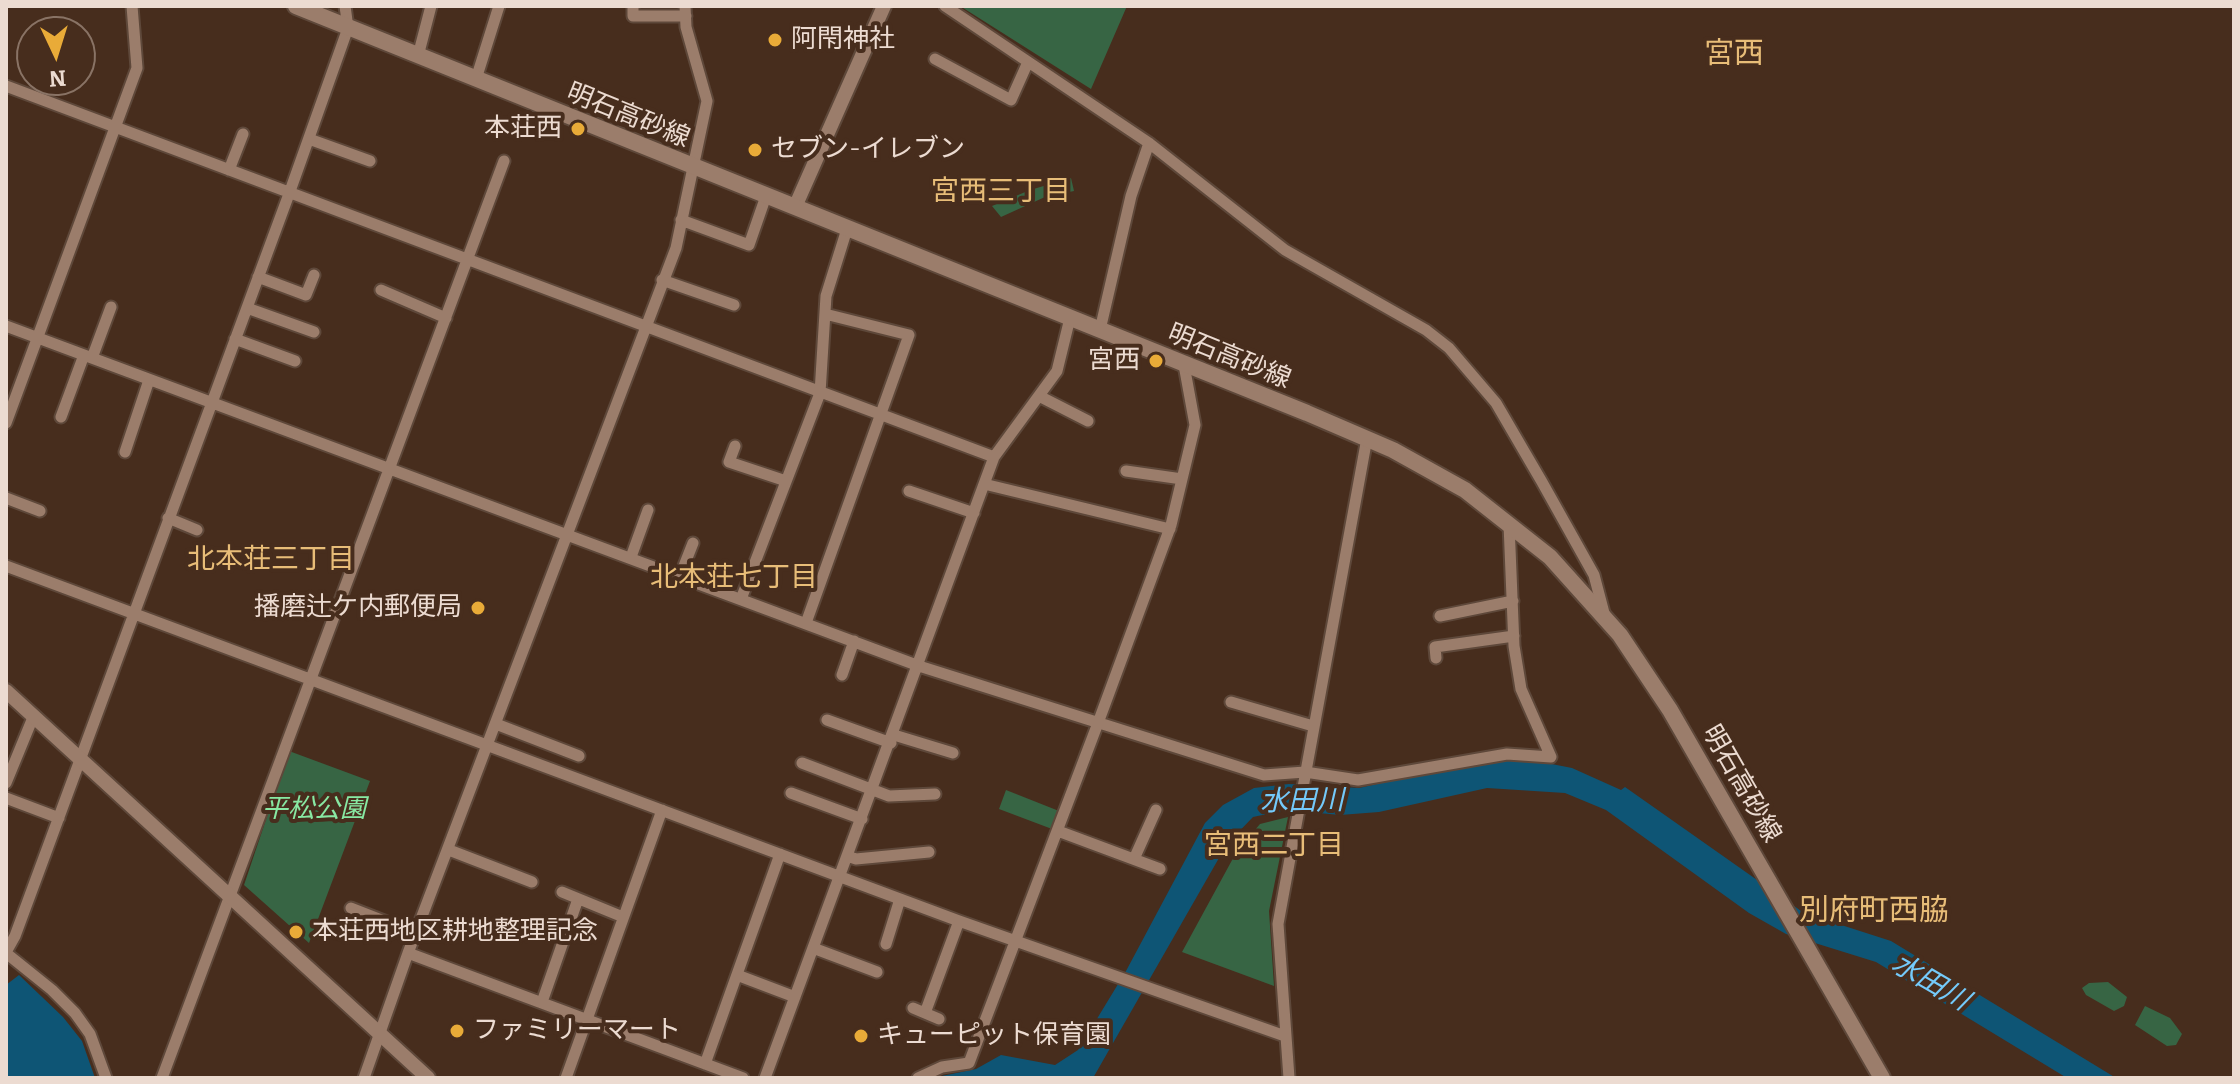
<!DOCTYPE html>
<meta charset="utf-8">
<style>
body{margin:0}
#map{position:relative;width:2240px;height:1084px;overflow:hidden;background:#472d1d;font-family:Bitter,serif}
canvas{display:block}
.frame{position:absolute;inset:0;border:8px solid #ecdbd1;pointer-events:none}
.north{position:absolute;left:16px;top:16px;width:80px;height:80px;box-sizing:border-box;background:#472d1d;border:2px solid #897365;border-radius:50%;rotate:176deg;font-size:22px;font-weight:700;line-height:32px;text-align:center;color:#ecdbd1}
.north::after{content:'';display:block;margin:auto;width:28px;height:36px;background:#e9ab38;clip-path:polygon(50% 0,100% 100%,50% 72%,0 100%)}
</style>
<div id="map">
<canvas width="2240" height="1084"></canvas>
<div class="frame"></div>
<div class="north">N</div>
</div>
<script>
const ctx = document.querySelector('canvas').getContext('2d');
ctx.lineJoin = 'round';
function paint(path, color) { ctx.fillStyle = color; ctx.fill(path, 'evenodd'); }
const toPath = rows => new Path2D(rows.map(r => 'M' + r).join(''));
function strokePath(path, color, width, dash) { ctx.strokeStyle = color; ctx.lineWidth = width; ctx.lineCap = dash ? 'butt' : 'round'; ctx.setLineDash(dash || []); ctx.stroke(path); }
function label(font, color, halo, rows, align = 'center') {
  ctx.font = font + ' Bitter,"Noto Sans JP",serif'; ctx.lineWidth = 8; ctx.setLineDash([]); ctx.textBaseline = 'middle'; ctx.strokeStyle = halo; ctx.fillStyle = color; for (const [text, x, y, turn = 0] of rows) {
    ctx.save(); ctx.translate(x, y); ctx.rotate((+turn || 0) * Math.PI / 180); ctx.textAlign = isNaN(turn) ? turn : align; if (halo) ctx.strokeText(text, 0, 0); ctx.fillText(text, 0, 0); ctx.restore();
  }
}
paint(toPath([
 [960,6,1127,6,1091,89],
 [1071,178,1074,191,1045,197,1001,217,992,206,1030,190],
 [289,751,370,781,309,943,244,885],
 [1006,790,1059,811,1052,829,999,809],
 [1288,817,1269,911,1274,986,1182,952,1237,851,1260,824],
 [2108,982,2127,997,2124,1006,2114,1011,2086,995,2082,988,2089,983],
 [2145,1006,2170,1018,2182,1034,2176,1045,2167,1046,2135,1025]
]), '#376544');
paint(toPath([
 [1521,758,1572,768,1621,790,1625,787,1804,913,1891,941,2116,1078,2067,1078,1876,962,1786,934,1749,913,1606,810,1565,793,1487,788,1379,812,1340,815,1286,810,1253,817,1227,844,1093,1078,932,1078,976,1069,1001,1055,1055,1065,1078,1050,1126,971,1205,823,1223,805,1254,788,1289,784,1359,788,1481,761],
 [19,975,63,1017,82,1041,95,1078,6,1078,6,985]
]), '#0e5575');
const minor = toPath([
 [633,6,633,16,686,16],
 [945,6,1149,143,1285,250,1426,330,1449,348,1496,403,1542,482,1594,575,1604,613],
 [418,56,431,6],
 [935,59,1011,100,1028,62],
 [476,79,499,6],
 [6,86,994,457],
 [309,139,370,161],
 [229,170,243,134],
 [681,220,749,245,766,196],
 [258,277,306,295,314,275],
 [662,280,734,305],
 [381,290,446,318],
 [247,308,314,332],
 [6,326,919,666,1264,775,1305,772,1358,780,1507,754,1551,757,1521,689,1514,646,1509,524],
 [1100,330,1131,196,1149,143],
 [235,339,295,361],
 [92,358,111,307],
 [1039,396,1088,421],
 [61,417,84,355],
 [6,423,137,68,132,6],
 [735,446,729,462,786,481],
 [125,452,149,380],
 [1126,471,1182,479],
 [984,484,1170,529],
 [909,491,974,513],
 [6,498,40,511],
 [168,518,197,530],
 [631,557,648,510],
 [6,566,959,921,1285,1036],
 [680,576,693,543],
 [741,599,820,393,826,296,847,229],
 [1440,616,1513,601],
 [806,623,909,335,825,314],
 [1436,658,1435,647,1514,636],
 [842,675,854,641],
 [1231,702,1313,726],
 [827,720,891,743],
 [496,724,579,756],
 [894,735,953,753],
 [802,763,889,796,935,794],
 [6,783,34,715],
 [791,793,862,819],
 [6,798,59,818],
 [1058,831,1160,869],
 [449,850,532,882],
 [847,856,856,859,929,852],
 [1134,859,1156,810],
 [562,892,623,917],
 [351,908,415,933],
 [886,944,900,899],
 [813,948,877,972],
 [6,952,15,936,289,194,348,28,345,6],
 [6,953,52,990,75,1013,90,1034,106,1078],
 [408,953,743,1078],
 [737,975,795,997],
 [542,1002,578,899],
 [913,1008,939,1019],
 [925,1013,959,921],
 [705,1064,780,854],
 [162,1078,504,161],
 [364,1078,408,953,676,248,707,101,686,27,685,6],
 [566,1078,662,810],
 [765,1078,994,457,1057,371,1070,318],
 [918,1078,942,1067,969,1063,1098,723,1171,525,1195,425,1184,365],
 [1289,1078,1278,924,1367,438]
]);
const tertiary = toPath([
 [795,207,884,6],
 [6,691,428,1078]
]);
const secondary = toPath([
 [296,6,1307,413,1393,450,1465,490,1550,557,1620,635,1670,710,1882,1078]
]);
strokePath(minor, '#5e483a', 15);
strokePath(tertiary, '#5e483a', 18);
strokePath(secondary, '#5e483a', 20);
strokePath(minor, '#9b7d6b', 11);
strokePath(tertiary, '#9b7d6b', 14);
strokePath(secondary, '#9b7d6b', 16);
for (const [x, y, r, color] of [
 [775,40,8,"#e9ab38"],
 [578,129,8,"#e9ab38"],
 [755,150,8,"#e9ab38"],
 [1156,361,8,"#e9ab38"],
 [478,608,8,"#e9ab38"],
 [296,932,8,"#e9ab38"],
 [457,1031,8,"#e9ab38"],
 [861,1036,8,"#e9ab38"]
]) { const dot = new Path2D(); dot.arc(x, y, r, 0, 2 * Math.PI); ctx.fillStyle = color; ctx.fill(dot); strokePath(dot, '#472d1d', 3); }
label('26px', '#ecdbd1', '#472d1d', [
 ["阿閇神社",791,40],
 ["本荘西",562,129,"right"],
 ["セブン-イレブン",771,150],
 ["宮西",1140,361,"right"],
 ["播磨辻ケ内郵便局",462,608,"right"],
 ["本荘西地区耕地整理記念",312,932],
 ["ファミリーマート",473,1031],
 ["キューピット保育園",877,1036]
], 'left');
label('26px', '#ecdbd1', '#472d1d', [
 ["明石高砂線",628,116,22],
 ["明石高砂線",1229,357,22],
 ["明石高砂線",1741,784,60]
]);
label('italic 26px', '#88e9a3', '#472d1d', [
 ["平松公園",314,810]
]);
label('28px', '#e8bd78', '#472d1d', [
 ["宮西三丁目",1001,192],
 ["北本荘三丁目",271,560],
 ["北本荘七丁目",734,578],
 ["宮西二丁目",1274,846]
]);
label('italic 28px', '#74cafa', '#472d1d', [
 ["水田川",1302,802,-1],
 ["水田川",1930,983,30]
]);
label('30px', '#e8bd78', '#472d1d', [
 ["宮西",1734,55],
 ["別府町西脇",1874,912]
]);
</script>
